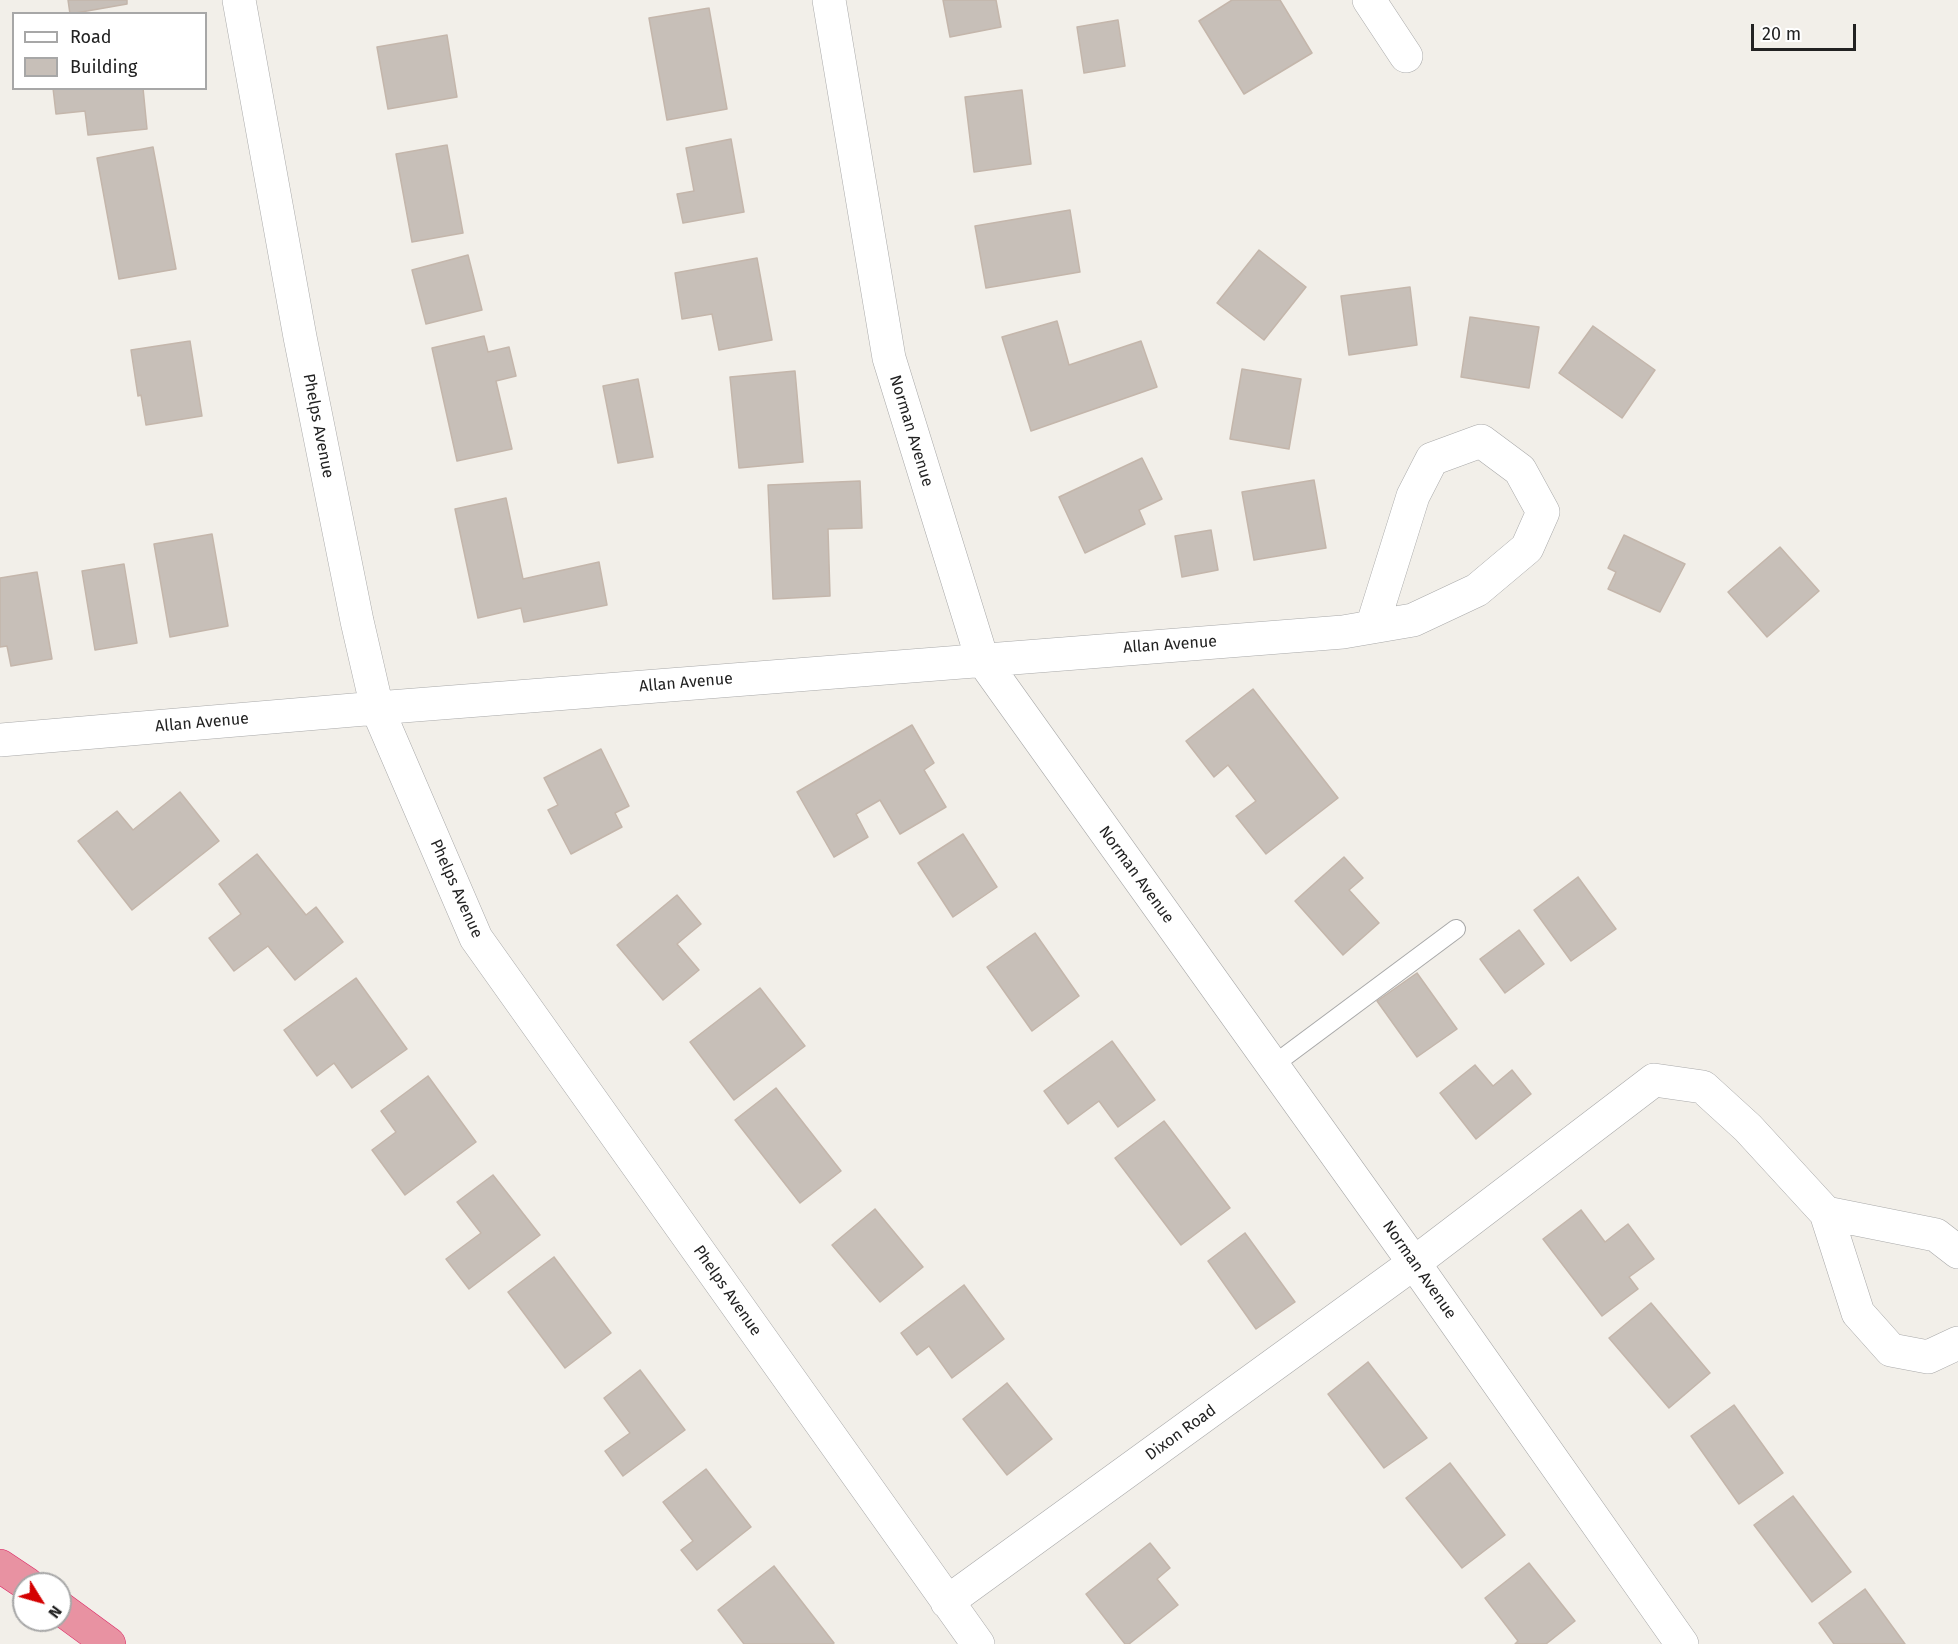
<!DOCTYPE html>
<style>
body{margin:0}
#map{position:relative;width:1958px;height:1644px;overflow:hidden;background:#f2efe9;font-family:"Fira Sans",sans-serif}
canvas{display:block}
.legend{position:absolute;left:12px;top:12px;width:195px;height:78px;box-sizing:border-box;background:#fff;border:2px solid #a7a7a7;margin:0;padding:8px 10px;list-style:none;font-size:18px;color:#222}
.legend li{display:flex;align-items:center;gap:12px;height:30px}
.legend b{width:30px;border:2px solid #a7a7a7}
.north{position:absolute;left:12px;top:1572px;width:60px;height:60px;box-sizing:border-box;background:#fff;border:2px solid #a7a7a7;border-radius:50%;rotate:127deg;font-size:16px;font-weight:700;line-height:24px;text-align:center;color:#222}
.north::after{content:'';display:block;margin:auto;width:21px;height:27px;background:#d40000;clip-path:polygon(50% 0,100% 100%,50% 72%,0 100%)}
.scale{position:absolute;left:1751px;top:24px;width:105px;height:27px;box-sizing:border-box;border:3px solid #222;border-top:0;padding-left:8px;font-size:18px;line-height:21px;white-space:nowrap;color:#222;-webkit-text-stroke:4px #fff;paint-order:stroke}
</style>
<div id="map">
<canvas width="1958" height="1644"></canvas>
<ul class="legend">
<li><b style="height:8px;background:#fff"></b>Road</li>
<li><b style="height:16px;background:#c7bfb8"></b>Building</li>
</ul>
<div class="north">N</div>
<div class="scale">20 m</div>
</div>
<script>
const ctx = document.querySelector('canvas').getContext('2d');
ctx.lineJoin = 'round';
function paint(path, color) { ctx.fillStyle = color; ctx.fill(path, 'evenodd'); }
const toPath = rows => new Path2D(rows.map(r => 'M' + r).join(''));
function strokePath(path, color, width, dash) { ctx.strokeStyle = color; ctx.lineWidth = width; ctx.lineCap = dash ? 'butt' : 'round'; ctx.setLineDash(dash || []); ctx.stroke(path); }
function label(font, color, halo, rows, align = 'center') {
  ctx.font = font + ' "Fira Sans",sans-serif'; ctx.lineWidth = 5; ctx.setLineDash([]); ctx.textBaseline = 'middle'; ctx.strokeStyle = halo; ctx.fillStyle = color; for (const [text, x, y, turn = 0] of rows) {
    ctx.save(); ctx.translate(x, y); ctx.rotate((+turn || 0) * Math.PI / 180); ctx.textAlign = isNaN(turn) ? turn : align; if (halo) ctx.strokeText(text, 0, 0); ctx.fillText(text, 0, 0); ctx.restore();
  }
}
const building = toPath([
 [68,0,127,0,127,4,70,14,68,0],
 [943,0,996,0,1001,27,950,37,943,0],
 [1232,0,1280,0,1312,53,1244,94,1199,21,1232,0],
 [709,8,727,109,667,120,649,18,709,8],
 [1118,20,1125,66,1084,73,1077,27,1118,20],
 [447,35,457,97,388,109,377,47,447,35],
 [53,88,143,88,147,129,88,135,85,111,56,114,53,88],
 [1022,90,1031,164,974,172,965,97,1022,90],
 [731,139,744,212,683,223,677,194,694,191,686,148,731,139],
 [447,145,463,233,412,242,396,154,447,145],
 [153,147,176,269,119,279,97,158,153,147],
 [1070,210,1080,272,986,288,975,226,1070,210],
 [1259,250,1306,287,1264,340,1217,303,1259,250],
 [468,255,482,310,426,324,412,270,468,255],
 [757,258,772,340,719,350,712,314,682,319,675,273,757,258],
 [1410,287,1417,345,1349,355,1341,296,1410,287],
 [1470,317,1539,327,1529,388,1461,377,1470,317],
 [1057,321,1069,365,1141,341,1157,387,1031,431,1002,337,1057,321],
 [1593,326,1655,370,1622,418,1559,373,1593,326],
 [484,336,488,352,509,347,516,376,496,381,512,449,457,461,432,348,484,336],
 [190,341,202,416,146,425,141,395,138,396,131,350,190,341],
 [1242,369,1301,379,1289,449,1230,439,1242,369],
 [795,371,803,462,739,468,730,377,795,371],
 [638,379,653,457,618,463,603,386,638,379],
 [1142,458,1162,499,1139,510,1145,524,1085,553,1059,497,1142,458],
 [1314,480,1326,548,1254,560,1242,492,1314,480],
 [860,481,862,528,828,529,830,596,773,599,768,485,860,481],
 [506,498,523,579,599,562,607,605,524,622,521,608,478,618,455,509,506,498],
 [1211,530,1218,570,1182,577,1175,536,1211,530],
 [212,534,228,626,170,637,154,544,212,534],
 [1624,535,1685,564,1660,612,1608,589,1616,572,1608,568,1624,535],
 [1780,547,1819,591,1767,637,1728,592,1780,547],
 [124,564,137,643,95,650,82,571,124,564],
 [37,572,52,659,11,666,7,646,0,647,0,578,37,572],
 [1253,689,1338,798,1266,854,1236,816,1256,801,1228,765,1214,777,1186,741,1253,689],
 [912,725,934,763,924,770,946,807,900,834,880,800,856,814,868,837,834,857,797,792,912,725],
 [601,749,629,806,615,813,622,827,571,854,548,810,558,805,544,778,601,749],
 [180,792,219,841,132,910,78,841,117,811,133,830,180,792],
 [963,834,997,887,953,917,918,863,963,834],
 [257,854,306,915,316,907,343,942,295,980,268,946,234,971,209,938,241,914,219,884,257,854],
 [1344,857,1363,878,1349,890,1379,923,1343,955,1295,901,1344,857],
 [1578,877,1616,929,1571,961,1534,910,1578,877],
 [677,895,701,924,677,944,699,970,663,1000,617,945,677,895],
 [1519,930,1544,964,1505,993,1480,959,1519,930],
 [1035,933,1079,996,1032,1031,987,967,1035,933],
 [1417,973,1457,1029,1417,1057,1377,1001,1417,973],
 [356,978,407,1049,352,1088,334,1063,317,1076,284,1030,356,978],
 [760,988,805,1046,734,1100,690,1042,760,988],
 [1112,1041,1155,1100,1118,1127,1099,1101,1068,1124,1044,1091,1112,1041],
 [1475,1065,1493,1086,1512,1070,1531,1094,1476,1139,1440,1093,1475,1065],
 [428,1076,476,1142,405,1195,372,1150,396,1132,381,1111,428,1076],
 [776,1088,841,1171,800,1203,735,1120,776,1088],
 [1164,1121,1230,1208,1181,1245,1115,1158,1164,1121],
 [493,1175,540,1235,469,1289,446,1259,481,1233,457,1202,493,1175],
 [875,1209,923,1267,880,1302,832,1245,875,1209],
 [1581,1210,1605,1242,1628,1224,1654,1259,1629,1277,1638,1289,1602,1316,1543,1239,1581,1210],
 [1245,1233,1295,1302,1256,1329,1208,1261,1245,1233],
 [554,1257,611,1333,565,1368,508,1292,554,1257],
 [964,1285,1004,1339,952,1378,929,1346,917,1355,901,1333,964,1285],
 [1651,1303,1710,1373,1669,1408,1609,1338,1651,1303],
 [1368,1362,1427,1438,1384,1468,1328,1394,1368,1362],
 [640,1370,685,1430,623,1476,605,1451,630,1433,604,1398,640,1370],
 [1007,1383,1052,1439,1007,1475,963,1419,1007,1383],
 [1734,1405,1783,1473,1739,1504,1691,1436,1734,1405],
 [1450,1463,1505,1535,1462,1568,1406,1498,1450,1463],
 [706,1469,751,1527,697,1570,681,1550,693,1541,663,1502,706,1469],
 [1793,1496,1851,1572,1812,1602,1754,1525,1793,1496],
 [1150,1543,1170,1568,1157,1579,1178,1605,1129,1644,1125,1644,1086,1594,1150,1543],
 [1529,1563,1575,1621,1546,1644,1515,1644,1518,1641,1485,1598,1529,1563],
 [774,1566,834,1643,833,1644,744,1644,718,1610,774,1566],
 [1865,1589,1905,1644,1834,1644,1819,1623,1865,1589]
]);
paint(building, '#c7bfb8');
strokePath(building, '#c4b6ab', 1.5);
const service = toPath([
 [1272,1066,1456,929]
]);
const minor = toPath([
 [239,0,300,337,357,621,377,708,476,938,978,1644],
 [829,0,889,358,982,659,1414,1263,1682,1644],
 [1369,0,1406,56],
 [0,740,377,708,1343,632,1413,620,1477,590,1527,548,1543,512,1520,470,1481,441,1432,459,1413,496,1372,627],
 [1826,1213,1936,1235,1958,1252],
 [947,1602,1414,1263,1654,1080,1703,1087,1748,1128,1826,1213,1858,1313,1891,1350,1928,1357,1958,1343]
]);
const motorway = toPath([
 [0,1566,27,1584],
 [60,1608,109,1644]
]);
strokePath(service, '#a9a9a9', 20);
strokePath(minor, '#a9a9a9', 34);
strokePath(motorway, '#dc2a67', 34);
strokePath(service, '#fff', 18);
strokePath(minor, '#fff', 33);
strokePath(motorway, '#e892a2', 33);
label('16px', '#222', '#fff', [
 ["Phelps Avenue",318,426,79],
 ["Norman Avenue",911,431,73],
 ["Allan Avenue",1170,645,-4],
 ["Allan Avenue",686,683,-5],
 ["Allan Avenue",202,723,-5],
 ["Norman Avenue",1136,875,54],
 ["Phelps Avenue",456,889,66],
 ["Norman Avenue",1419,1270,55],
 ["Phelps Avenue",727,1291,55],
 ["Dixon Road",1181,1433,-36]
]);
</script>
